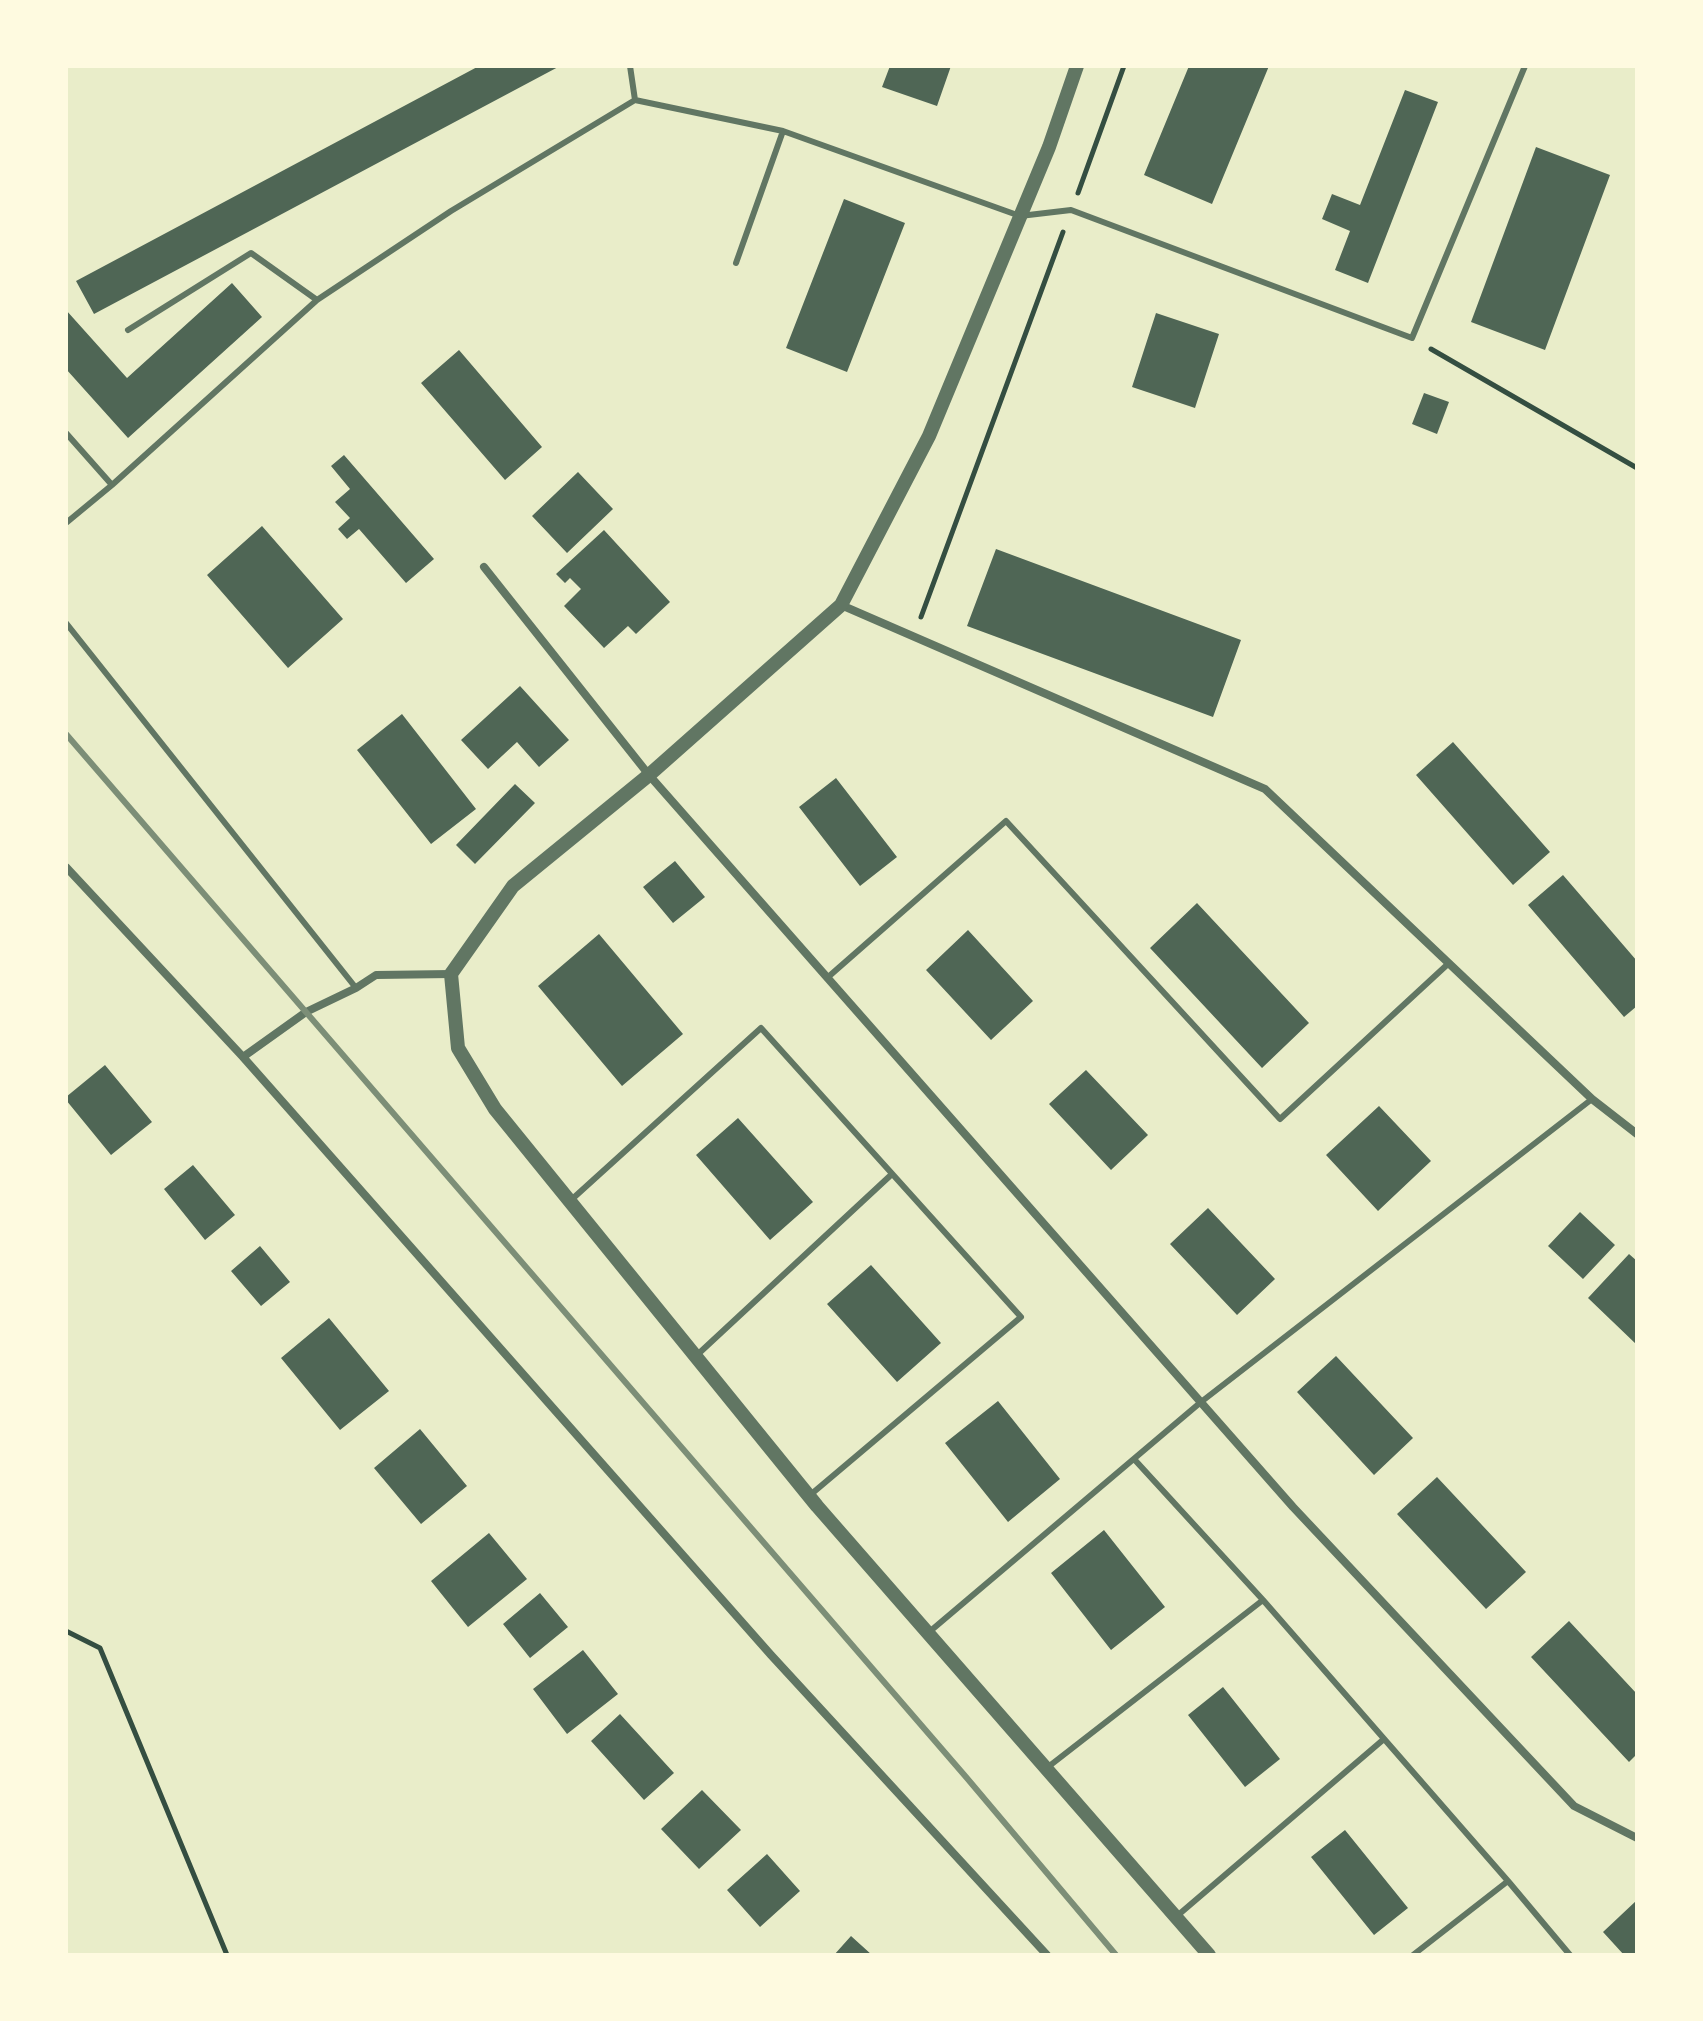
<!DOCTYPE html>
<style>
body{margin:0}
#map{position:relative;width:1703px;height:2021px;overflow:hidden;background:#e9edc9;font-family:Lato,sans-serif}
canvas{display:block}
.frame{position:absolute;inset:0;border:68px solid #fefae0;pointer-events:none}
</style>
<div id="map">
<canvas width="1703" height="2021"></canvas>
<div class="frame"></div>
</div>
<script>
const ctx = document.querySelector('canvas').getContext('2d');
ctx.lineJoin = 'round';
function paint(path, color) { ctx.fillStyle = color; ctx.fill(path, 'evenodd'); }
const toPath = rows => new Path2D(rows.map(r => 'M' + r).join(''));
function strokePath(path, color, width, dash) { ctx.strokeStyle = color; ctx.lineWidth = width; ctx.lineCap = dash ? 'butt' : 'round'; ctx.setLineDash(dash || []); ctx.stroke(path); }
paint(toPath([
 [479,66,560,66,94,314,76,281],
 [890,66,951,66,937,106,882,87],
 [1189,66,1269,66,1212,204,1144,175],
 [1405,90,1438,102,1368,283,1335,270,1350,231,1322,219,1332,194,1360,205],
 [1536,147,1610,175,1545,350,1471,322],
 [844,199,905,223,847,372,786,348],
 [232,283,262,317,128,438,66,369,66,310,127,378],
 [1156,313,1219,334,1195,408,1132,387],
 [459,350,542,447,505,480,421,383],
 [1424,393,1449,402,1437,434,1412,424],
 [344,455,434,559,406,583,359,529,347,539,338,529,350,518,335,502,350,489,331,466],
 [578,472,613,509,567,553,532,516],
 [262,526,343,619,288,668,207,575],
 [604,530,670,602,636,634,628,626,604,648,564,606,581,589,570,578,565,583,556,574],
 [996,549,1241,640,1213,717,967,626],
 [520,686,569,740,539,767,517,742,488,769,461,740],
 [402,714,476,809,431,844,357,750],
 [1453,742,1550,852,1513,885,1416,775],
 [836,778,897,857,860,886,799,807],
 [515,784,535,803,475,864,456,845],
 [675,861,705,897,673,923,643,887],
 [1563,875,1637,961,1637,1006,1624,1017,1528,905],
 [1197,903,1309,1023,1262,1068,1150,948],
 [968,930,1033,1001,991,1040,926,970],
 [599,934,683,1034,622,1086,538,986],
 [105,1065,152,1122,111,1155,66,1100,66,1097],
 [1086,1070,1148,1135,1111,1170,1049,1104],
 [1379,1106,1431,1161,1378,1211,1326,1155],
 [738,1118,813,1202,770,1240,696,1155],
 [193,1165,235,1215,205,1240,164,1189],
 [1208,1208,1275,1279,1237,1315,1170,1244],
 [1580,1212,1615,1245,1583,1279,1548,1246],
 [260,1246,290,1282,261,1306,231,1271],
 [1629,1254,1637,1261,1637,1345,1588,1298],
 [871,1265,941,1343,897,1382,827,1304],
 [329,1318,389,1391,340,1430,281,1358],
 [1336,1356,1413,1438,1374,1475,1297,1392],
 [998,1401,1060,1479,1008,1522,945,1443],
 [420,1429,467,1486,421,1524,374,1468],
 [1437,1477,1526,1572,1486,1609,1397,1514],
 [1104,1530,1165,1607,1111,1650,1051,1573],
 [489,1533,527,1579,468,1627,431,1581],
 [540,1593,568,1627,530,1658,503,1624],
 [1569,1621,1637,1694,1637,1754,1629,1762,1531,1657],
 [583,1650,618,1694,567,1734,533,1689],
 [1223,1687,1280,1759,1245,1787,1188,1715],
 [620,1714,674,1773,644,1800,591,1741],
 [702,1790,741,1830,699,1869,661,1829],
 [1345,1830,1408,1908,1374,1935,1311,1857],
 [767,1854,800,1891,760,1927,727,1890],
 [1637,1900,1637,1955,1624,1955,1603,1932],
 [851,1936,872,1955,834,1955]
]), '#4f6655');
strokePath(toPath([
 [1078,193,1124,66],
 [1431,349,1637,468],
 [921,617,1063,232],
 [66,1631,100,1648,227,1955]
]), '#344e41', 5);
strokePath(toPath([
 [635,100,783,131,1020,216,1071,210,1412,338,1525,66],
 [736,263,783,131],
 [128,330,251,253,317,300],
 [66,433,112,485],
 [66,523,112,485,317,300,451,211,635,100,630,66],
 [66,623,356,988],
 [827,978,1006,821,1280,1119,1449,963],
 [570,1201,761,1028,1021,1317,809,1496],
 [696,1356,892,1174],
 [1134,1459,1263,1600,1508,1881,1413,1955],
 [928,1633,1201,1402,1592,1099],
 [1048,1767,1263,1600],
 [1508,1881,1570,1955],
 [1177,1916,1384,1739]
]), '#617663', 6);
strokePath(toPath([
 [484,567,649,775,1293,1507,1574,1806,1637,1838],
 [841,605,1265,789,1592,1099,1637,1134],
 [66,867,243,1057,771,1655,1047,1955],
 [243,1057,306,1012,356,988,376,975,451,974]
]), '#617663', 8);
strokePath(toPath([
 [1077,66,1049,147,929,436,841,605,649,775,513,886,451,974,458,1048,495,1109,817,1506,1209,1955]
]), '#617663', 14);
strokePath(toPath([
 [66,734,966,1777,1116,1955]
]), '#7c8e77', 6);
</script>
